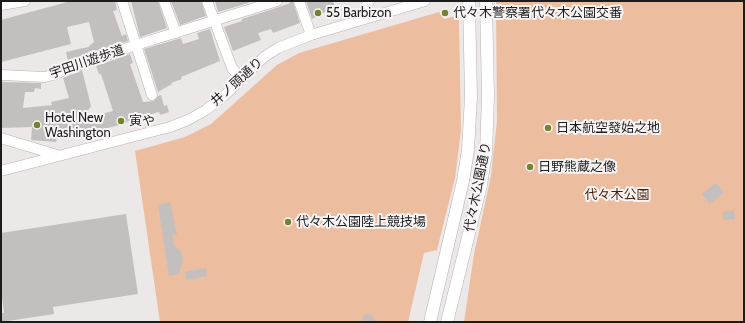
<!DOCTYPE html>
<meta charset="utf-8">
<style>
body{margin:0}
#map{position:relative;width:745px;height:323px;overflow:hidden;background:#ece8e8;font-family:Cabin,sans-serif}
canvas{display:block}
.frame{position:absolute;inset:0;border:2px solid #1d1c1c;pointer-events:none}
</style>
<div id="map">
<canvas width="745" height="323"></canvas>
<div class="frame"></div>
</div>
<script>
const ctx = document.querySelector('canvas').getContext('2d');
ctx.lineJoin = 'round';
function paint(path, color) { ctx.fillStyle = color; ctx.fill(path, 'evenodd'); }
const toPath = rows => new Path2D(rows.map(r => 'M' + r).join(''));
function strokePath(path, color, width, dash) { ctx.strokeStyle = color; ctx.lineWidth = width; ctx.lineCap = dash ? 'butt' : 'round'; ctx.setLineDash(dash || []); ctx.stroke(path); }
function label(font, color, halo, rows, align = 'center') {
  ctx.font = font + ' Cabin,"Noto Sans JP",sans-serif'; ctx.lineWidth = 4; ctx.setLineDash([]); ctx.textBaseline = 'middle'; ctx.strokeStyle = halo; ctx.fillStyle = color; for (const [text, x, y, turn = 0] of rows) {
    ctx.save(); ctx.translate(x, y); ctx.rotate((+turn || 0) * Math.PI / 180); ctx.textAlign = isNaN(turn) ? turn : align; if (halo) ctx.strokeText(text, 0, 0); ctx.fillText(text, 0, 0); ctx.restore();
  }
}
paint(toPath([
 [496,1,744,1,744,322,464,322,474,254,491,176,497,121],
 [439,12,444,19,456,16,459,21,461,130,455,178,437,250,424,253,408,322,160,322,135,151,185,137,211,124,277,65,299,53]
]), '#ecbd9f');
paint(toPath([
 [71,1,115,1,117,10,113,11,122,36,126,34,128,41,68,61,66,52,88,47,94,42,89,22,67,27,71,44,1,62,1,20],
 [131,1,158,1,167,28,140,37],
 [171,1,201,1,206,16,180,25],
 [215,1,248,1,249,3,218,12],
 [289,1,293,1,300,23,273,33,271,29,258,33,261,40,233,51,224,27,242,21,242,19,279,7,290,3],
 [306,1,333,1,335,7,312,19],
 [210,29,220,61,181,77,182,79,171,83,172,84,158,92,144,49,181,38,183,44,199,39,197,33],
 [130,54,133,63,130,64,143,102,154,101,158,96,161,95,164,106,167,105,169,112,160,115,159,112,141,117,126,122,126,123,97,131,97,129,57,138,56,142,31,140,32,127,1,128,1,82,41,83,41,89,35,88,34,92,25,92,23,108,52,105,51,102,69,98,63,78,82,70,91,106,82,119,113,111,101,74,99,74,96,66],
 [716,183,724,192,710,204,702,194],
 [170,202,177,235,172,235,174,245,181,252,183,260,179,274,169,276,158,205],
 [734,210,735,219,723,220,723,212],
 [126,214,138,294,53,307,54,314,1,322,1,313,4,313,1,290,1,233],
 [206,268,207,276,186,280,185,272],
 [367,314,371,315,377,322,362,322,363,316]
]), '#c3bfbe');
const minor = toPath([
 [122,1,152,95],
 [164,1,176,33],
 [207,1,232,68,241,79],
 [299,1,311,35],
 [1,5,25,1],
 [360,19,369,1],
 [1,75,45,77,56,74,77,65,136,45,277,1],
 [1,138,57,155],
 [1,171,170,127,188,120,206,110,225,95,264,57,278,48,311,35,425,1]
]);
const major = toPath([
 [430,322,463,181,468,150,471,97,469,1],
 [447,322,481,185,486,153,488,96,486,1]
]);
strokePath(minor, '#b6b2b2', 11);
strokePath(major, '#b6b2b2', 13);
strokePath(minor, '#fff', 10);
strokePath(major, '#fff', 12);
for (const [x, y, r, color] of [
 [318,13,4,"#748331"],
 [445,13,4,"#748331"],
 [121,121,4,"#748331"],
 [37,125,4,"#748331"],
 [548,128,4,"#748331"],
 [530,167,4,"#748331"],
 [288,222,4,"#748331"]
]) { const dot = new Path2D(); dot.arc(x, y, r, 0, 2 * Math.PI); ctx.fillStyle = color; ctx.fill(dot); strokePath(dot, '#f9f5f6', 1.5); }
label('13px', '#1d1c1c', '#f9f5f6', [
 ["55 Barbizon",326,13],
 ["代々木警察署代々木公園交番",453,13],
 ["Hotel New",45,118],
 ["Washington",45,133],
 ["寅や",129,121],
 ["日本航空發始之地",556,128],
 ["日野熊蔵之像",538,167],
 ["代々木公園陸上競技場",296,222]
], 'left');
label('13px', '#1d1c1c', '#f9f5f6', [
 ["宇田川遊歩道",87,62,-19],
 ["井ノ頭通り",237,82,-42],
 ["代々木公園通り",478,187,-79]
]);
label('13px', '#481f00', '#f9f5f6', [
 ["代々木公園",617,195]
]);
</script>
